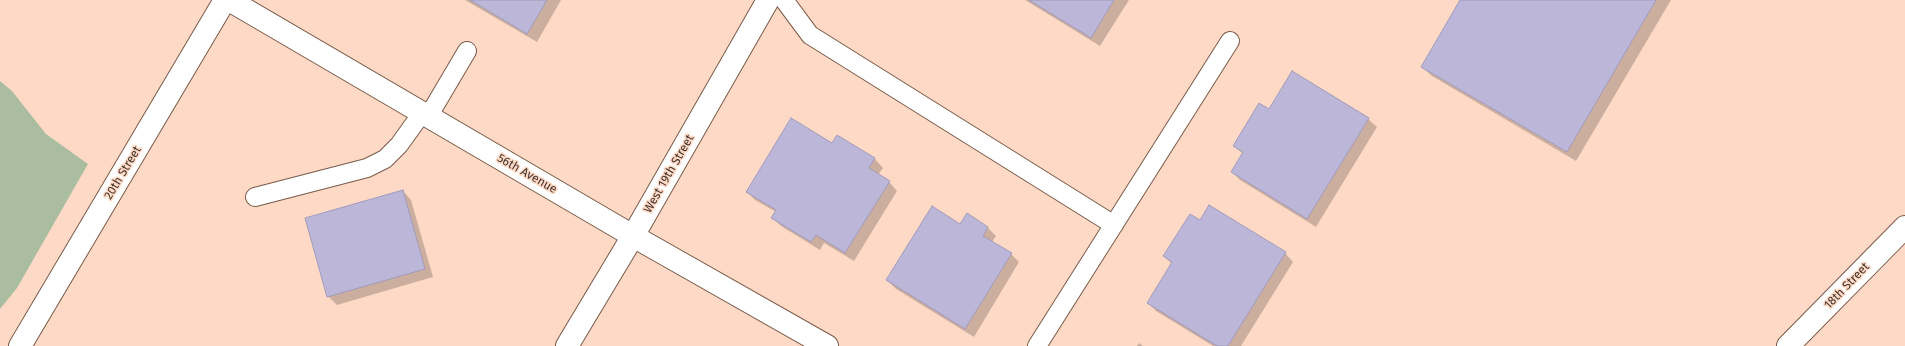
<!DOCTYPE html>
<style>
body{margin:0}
canvas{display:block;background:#fedac6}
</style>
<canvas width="1905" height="346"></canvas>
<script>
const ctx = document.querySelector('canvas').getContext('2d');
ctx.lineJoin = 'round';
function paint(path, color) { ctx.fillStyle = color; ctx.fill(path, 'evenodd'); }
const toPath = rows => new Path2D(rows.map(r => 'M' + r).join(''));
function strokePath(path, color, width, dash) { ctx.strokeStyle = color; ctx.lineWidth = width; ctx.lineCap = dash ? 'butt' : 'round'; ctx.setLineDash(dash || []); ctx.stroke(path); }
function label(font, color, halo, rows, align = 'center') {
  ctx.font = font + ' "Fira Sans",sans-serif'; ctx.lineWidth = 3; ctx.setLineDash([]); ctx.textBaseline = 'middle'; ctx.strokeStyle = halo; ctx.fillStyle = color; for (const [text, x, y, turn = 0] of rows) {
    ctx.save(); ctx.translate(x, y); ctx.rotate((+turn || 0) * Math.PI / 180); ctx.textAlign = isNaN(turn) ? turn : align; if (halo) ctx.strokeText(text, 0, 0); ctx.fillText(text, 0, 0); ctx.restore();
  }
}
paint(toPath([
 [0,81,12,91,46,134,88,164,17,288,0,309]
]), '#aabda0');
paint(toPath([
 [465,0,561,0,537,42],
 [1025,0,1129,0,1100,46],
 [1461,0,1671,0,1576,161,1432,76,1422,67],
 [1269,110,1368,119,1377,127,1316,227,1240,180,1232,172,1243,154,1234,146],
 [837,136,875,159,883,168,878,175,889,182,897,191,854,261,824,243,820,250,781,226,772,217,776,212,755,200,747,192,832,144],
 [403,191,411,200,433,277,337,305,328,296],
 [967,215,988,228,996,236,992,242,1011,254,1019,262,974,337,896,289,887,280,961,225],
 [1285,253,1293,262,1241,346,1213,346,1156,311,1148,303,1172,264,1164,256],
 [1139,343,1143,346,1137,346]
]), '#0003');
const building = toPath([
 [470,0,547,0,527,34,470,0],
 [1029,0,1114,0,1091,38,1029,0],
 [1460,0,1656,0,1567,152,1421,67,1460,0],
 [1292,71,1369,118,1307,219,1231,172,1243,152,1233,146,1259,103,1269,109,1292,71],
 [791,118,832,143,837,135,875,158,869,168,890,181,845,253,816,235,811,242,771,218,776,210,746,192,791,118],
 [403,190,425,269,327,297,305,218,403,190],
 [1209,205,1286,252,1228,346,1217,346,1147,303,1172,262,1163,256,1190,214,1200,220,1209,205],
 [932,206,960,224,967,213,988,227,983,236,1012,253,965,329,886,280,932,206]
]);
paint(building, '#bcb6d8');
strokePath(building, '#a19abb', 1);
const service = toPath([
 [784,0,810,35,1114,225],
 [428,117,467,51],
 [255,197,367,168,385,159,399,145,422,113],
 [1037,346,1230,41]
]);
const minor = toPath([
 [229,0,633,236,827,346],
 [567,346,633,236,768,0],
 [1788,346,1905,227]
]);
const secondary = toPath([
 [20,346,225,0]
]);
strokePath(service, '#785a48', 20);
strokePath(minor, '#785a48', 24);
strokePath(secondary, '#785a48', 24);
strokePath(service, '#fff', 18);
strokePath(minor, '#fff', 22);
strokePath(secondary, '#fff', 22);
label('12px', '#40322a', '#fedac6', [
 ["20th Street",123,173,-59],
 ["56th Avenue",527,174,30],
 ["West 19th Street",669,174,-60],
 ["18th Street",1847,286,-46]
]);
</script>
